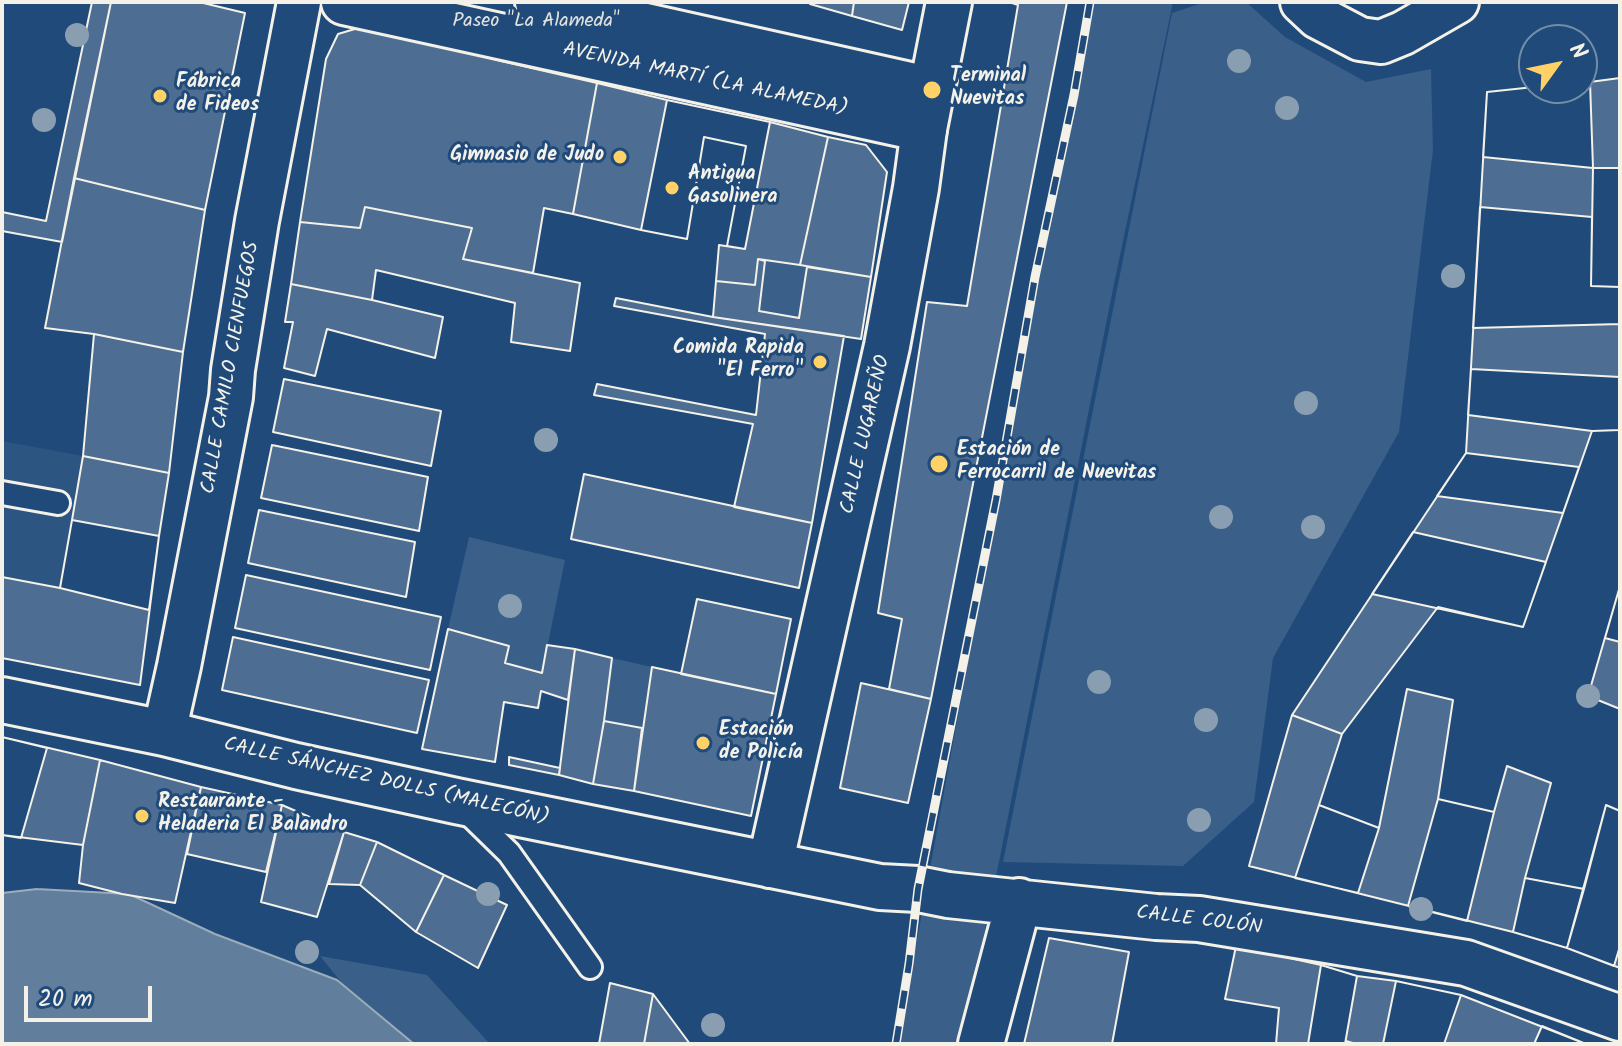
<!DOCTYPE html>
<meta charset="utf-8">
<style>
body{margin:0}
#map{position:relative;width:1622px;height:1046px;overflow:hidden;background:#1f4a7a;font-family:Kalam,sans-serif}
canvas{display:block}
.frame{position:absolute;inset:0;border:4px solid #f4f1e8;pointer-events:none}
.north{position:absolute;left:1518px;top:24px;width:80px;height:80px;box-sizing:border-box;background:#1f4a7a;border:2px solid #748da6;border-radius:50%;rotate:57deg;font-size:22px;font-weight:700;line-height:32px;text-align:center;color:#f4f1e8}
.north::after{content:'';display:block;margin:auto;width:28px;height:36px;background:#ffd166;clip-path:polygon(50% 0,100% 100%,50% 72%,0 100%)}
.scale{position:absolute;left:24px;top:986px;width:128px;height:36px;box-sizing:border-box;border:4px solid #f4f1e8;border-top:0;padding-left:10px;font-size:24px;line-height:28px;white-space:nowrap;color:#f4f1e8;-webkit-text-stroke:6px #1f4a7a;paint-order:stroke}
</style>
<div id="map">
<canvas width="1622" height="1046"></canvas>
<div class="frame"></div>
<div class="north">N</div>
<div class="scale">20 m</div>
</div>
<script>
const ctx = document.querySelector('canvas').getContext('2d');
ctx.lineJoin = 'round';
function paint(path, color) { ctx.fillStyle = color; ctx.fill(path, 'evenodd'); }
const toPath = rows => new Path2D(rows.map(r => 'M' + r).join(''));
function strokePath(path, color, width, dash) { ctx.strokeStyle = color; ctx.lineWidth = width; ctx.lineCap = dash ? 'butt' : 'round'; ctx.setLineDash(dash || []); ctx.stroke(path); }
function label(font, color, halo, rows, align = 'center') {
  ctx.font = font + ' Kalam,sans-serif'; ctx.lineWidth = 6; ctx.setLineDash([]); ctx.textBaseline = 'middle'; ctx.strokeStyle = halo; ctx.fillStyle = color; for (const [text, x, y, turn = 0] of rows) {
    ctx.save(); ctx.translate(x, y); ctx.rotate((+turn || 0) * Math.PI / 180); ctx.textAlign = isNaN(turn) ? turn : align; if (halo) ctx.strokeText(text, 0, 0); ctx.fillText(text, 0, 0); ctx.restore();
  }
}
paint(toPath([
 [2,441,83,456,60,588,2,577]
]), '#2d5581');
paint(toPath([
 [1088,2,1173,2,1113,289,990,907,960,1044,898,1044],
 [1205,2,1246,2,1285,37,1366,82,1431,69,1433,150,1399,432,1273,658,1254,802,1183,866,1003,862,1172,13],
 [765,261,807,267,799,318,759,311],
 [469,537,565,560,542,673,505,663,509,647,448,629],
 [612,658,652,667,642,728,604,721],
 [320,956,427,975,490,1044,391,1044]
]), '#3a5f88');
const water = toPath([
 [37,889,129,894,215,934,337,980,414,1044,2,1044,2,893,37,889]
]);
paint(water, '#627e9d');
strokePath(water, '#9cacbb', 2);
const building = toPath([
 [92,2,111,2,62,242,2,231,2,212,46,221,92,2],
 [111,2,199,2,245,13,205,210,74,178,111,2],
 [811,2,854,2,852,16,810,4,811,2],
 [854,2,909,2,902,30,852,16,854,2],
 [1009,2,1067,2,931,699,889,689,902,619,878,613,927,302,967,306,1018,5,1009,2],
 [365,26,501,61,597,83,573,214,544,208,533,273,463,259,472,228,365,207,360,228,300,222,326,59,338,34,365,26],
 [1620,78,1620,168,1593,168,1591,286,1620,287,1620,430,1592,431,1523,627,1438,607,1342,734,1292,715,1466,453,1487,92,1534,87,1582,88,1582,83,1620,78],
 [1590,82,1593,168,1483,157,1487,92,1534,87,1582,88,1582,83,1590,82],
 [597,83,667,100,641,230,573,214,597,83],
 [667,100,770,122,745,249,727,246,746,146,704,137,687,239,641,230,667,100],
 [667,100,770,122,745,249,727,246,746,146,704,137,687,239,641,230,667,100],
 [770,122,828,137,800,265,758,259,755,285,716,281,719,245,745,249,770,122],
 [828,137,866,145,887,172,871,277,800,265,828,137],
 [74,178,205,210,183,352,94,334,45,328,74,178],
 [365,207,472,228,463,259,580,283,570,351,511,342,515,303,376,270,372,300,291,284,300,222,360,228,365,207],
 [1480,207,1592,217,1591,286,1620,287,1620,324,1473,328,1480,207],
 [758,259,765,261,759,311,799,318,807,267,871,277,861,339,713,317,716,281,755,285,758,259],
 [291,284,372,300,443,317,435,358,327,329,315,376,284,368,293,322,285,322,291,284],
 [616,298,713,317,844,336,812,523,734,507,753,424,594,395,597,384,756,415,765,334,614,306,616,298],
 [94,334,183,352,169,473,83,456,94,334],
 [1471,369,1620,377,1620,430,1592,431,1468,415,1471,369],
 [284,379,441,411,431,466,273,432,284,379],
 [272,445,428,477,419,531,261,498,272,445],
 [1466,453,1579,467,1563,513,1437,496,1466,453],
 [83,456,169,473,159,536,72,520,83,456],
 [584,474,812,523,799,588,571,539,584,474],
 [259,510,415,542,406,597,248,563,259,510],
 [72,520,159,536,140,685,2,658,2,577,60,588,72,520],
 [72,520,159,536,149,610,60,588,72,520],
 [1413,532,1546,562,1523,627,1372,594,1413,532],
 [246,575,441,617,430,670,235,628,246,575],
 [1620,586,1620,709,1588,696,1620,586],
 [1620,586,1620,642,1605,638,1620,586],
 [697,599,791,619,776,694,681,674,697,599],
 [448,629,509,646,505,663,542,673,547,645,575,649,568,700,541,691,538,708,504,702,495,762,422,749,448,629],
 [233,637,429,680,417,733,222,690,233,637],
 [575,649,612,658,604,721,593,784,559,775,575,649],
 [652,667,776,694,751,816,634,791,652,667],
 [861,683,931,699,908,803,840,788,861,683],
 [1407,689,1453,700,1438,799,1494,812,1507,766,1551,783,1525,878,1584,889,1606,805,1620,811,1620,968,1567,948,1513,932,1249,866,1292,715,1342,734,1319,805,1379,828,1407,689],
 [604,721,642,728,634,791,593,784,604,721],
 [2,737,100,760,83,845,2,835,2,737],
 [2,737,47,748,21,838,2,835,2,737],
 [509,757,560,768,559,775,509,765,509,757],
 [100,760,201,787,175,903,122,894,79,883,83,845,100,760],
 [201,787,282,805,266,872,187,854,201,787],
 [1438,799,1494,812,1467,921,1408,906,1438,799],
 [282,805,344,832,317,917,261,902,282,805],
 [1319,805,1379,828,1358,893,1295,878,1319,805],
 [1606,805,1620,811,1620,946,1614,966,1567,948,1606,805],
 [344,832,377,842,360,885,329,884,344,832],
 [377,842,444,875,416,932,360,885,377,842],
 [444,875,507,905,478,968,416,932,444,875],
 [1525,878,1584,889,1567,948,1513,932,1525,878],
 [1049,938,1129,952,1112,1044,1024,1044,1049,938],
 [1236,946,1321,965,1357,976,1396,981,1461,995,1586,1044,1356,1044,1346,1041,1345,1044,1276,1044,1279,1008,1225,999,1236,946],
 [1321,965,1357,976,1345,1044,1308,1044,1321,965],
 [1396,981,1461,995,1444,1044,1383,1044,1396,981],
 [610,983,653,994,644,1044,599,1044,610,983],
 [653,994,690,1044,644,1044,653,994],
 [1542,1026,1586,1044,1534,1044,1542,1026]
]);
paint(building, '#4d6e92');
strokePath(building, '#f4f1e8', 2);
const service = toPath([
 [2,493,58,503],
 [464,809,509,853,590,967]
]);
const minor = toPath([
 [1302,2,1318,17,1360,39,1381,42,1403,33,1457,2],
 [164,733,179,666,231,397,233,370,257,221,299,2]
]);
const tertiary = toPath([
 [2,700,164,733,296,766,456,801,880,887,918,889,948,895,1156,917,1199,919,1466,963,1620,1018],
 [770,865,887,346,916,188,924,129,949,2],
 [981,1044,1019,901]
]);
const secondary = toPath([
 [344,2,924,129],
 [538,2,932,90]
]);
strokePath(service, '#f4f1e8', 28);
strokePath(minor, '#f4f1e8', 48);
strokePath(tertiary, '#f4f1e8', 50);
strokePath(secondary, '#f4f1e8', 50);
strokePath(service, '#1f4a7a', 22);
strokePath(minor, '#1f4a7a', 42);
strokePath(tertiary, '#1f4a7a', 44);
strokePath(secondary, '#1f4a7a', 44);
const rail = toPath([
 [896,1044,909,964,918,889,996,500,1035,277,1074,95,1090,2]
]);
strokePath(rail, '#f4f1e8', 9);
strokePath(rail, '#1f4a7a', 6, [18]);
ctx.fillStyle = '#8a9eb1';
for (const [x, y] of [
 [77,35],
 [1239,61],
 [1287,108],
 [44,120],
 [1453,276],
 [1306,403],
 [546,440],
 [1221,517],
 [1313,527],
 [510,606],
 [1099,682],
 [1588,696],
 [1206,720],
 [1199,820],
 [488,894],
 [1421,909],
 [307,952],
 [713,1025]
]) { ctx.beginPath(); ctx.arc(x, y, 12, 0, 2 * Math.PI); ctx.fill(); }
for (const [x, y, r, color] of [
 [932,90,10,"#ffd166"],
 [160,96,8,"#ffd166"],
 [620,157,8,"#ffd166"],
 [672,188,8,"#ffd166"],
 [820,362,8,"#ffd166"],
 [939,464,10,"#ffd166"],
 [703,743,8,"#ffd166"],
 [142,816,8,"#ffd166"]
]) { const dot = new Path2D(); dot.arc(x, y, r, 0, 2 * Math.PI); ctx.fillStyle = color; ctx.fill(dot); strokePath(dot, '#1f4a7a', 3); }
label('20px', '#e1e2de', '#1f4a7a', [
 ["Paseo \"La Alameda\"",536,23]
]);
label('bold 20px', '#f4f1e8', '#1f4a7a', [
 ["Terminal",950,78],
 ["Nuevitas",950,101],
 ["Fábrica",176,84],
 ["de Fideos",176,107],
 ["Gimnasio de Judo",604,157,"right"],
 ["Antigua",688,176],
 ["Gasolinera",688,199],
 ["Comida Rapida",804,350,"right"],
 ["\"El Ferro\"",804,373,"right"],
 ["Estación de",957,452],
 ["Ferrocarril de Nuevitas",957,475],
 ["Estación",719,732],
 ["de Policía",719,755],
 ["Restaurante -",158,804],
 ["Heladeria El Balandro",158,827]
], 'left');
label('20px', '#f4f1e8', '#1f4a7a', [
 ["AVENIDA MARTÍ (LA ALAMEDA)",705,81,12],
 ["CALLE CAMILO CIENFUEGOS",232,368,-80],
 ["CALLE LUGAREÑO",867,435,-77],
 ["CALLE SÁNCHEZ DOLLS (MALECÓN)",386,783,13],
 ["CALLE COLÓN",1199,922,7]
]);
</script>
